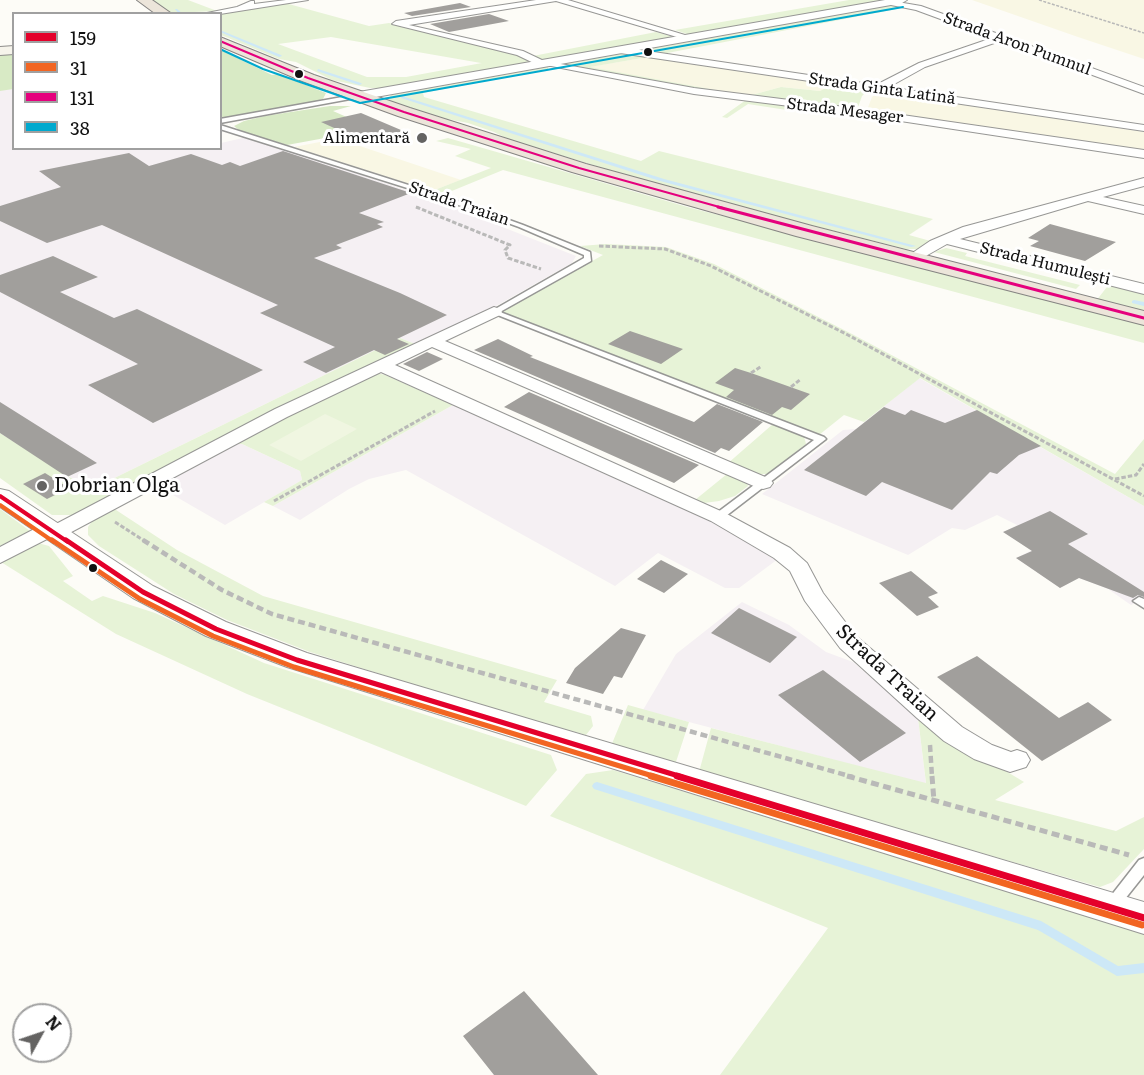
<!DOCTYPE html>
<meta charset="utf-8">
<style>
body{margin:0}
#map{position:relative;width:1144px;height:1075px;overflow:hidden;background:#fdfcf7;font-family:Literata,serif}
canvas{display:block}
.legend{position:absolute;left:12px;top:12px;width:210px;height:138px;box-sizing:border-box;background:#fff;border:2px solid #a0a0a0;margin:0;padding:8px 10px;list-style:none;font-size:18px;color:#111}
.legend li{display:flex;align-items:center;gap:12px;height:30px}
.legend b{width:30px;border:2px solid #a0a0a0}
.north{position:absolute;left:12px;top:1003px;width:60px;height:60px;box-sizing:border-box;background:#fff;border:2px solid #a0a0a0;border-radius:50%;rotate:50deg;font-size:16px;font-weight:700;line-height:24px;text-align:center;color:#111}
.north::after{content:'';display:block;margin:auto;width:21px;height:27px;background:#646362;clip-path:polygon(50% 0,100% 100%,50% 72%,0 100%)}
</style>
<div id="map">
<canvas width="1144" height="1075"></canvas>
<ul class="legend">
<li><b style="height:8px;background:#e4002b"></b>159</li>
<li><b style="height:8px;background:#f26522"></b>31</li>
<li><b style="height:8px;background:#e5007d"></b>131</li>
<li><b style="height:8px;background:#00a9ce"></b>38</li>
</ul>
<div class="north">N</div>
</div>
<script>
const ctx = document.querySelector('canvas').getContext('2d');
ctx.lineJoin = 'round';
function paint(path, color) { ctx.fillStyle = color; ctx.fill(path, 'evenodd'); }
const toPath = rows => new Path2D(rows.map(r => 'M' + r).join(''));
function strokePath(path, color, width, dash) { ctx.strokeStyle = color; ctx.lineWidth = width; ctx.lineCap = dash ? 'butt' : 'round'; ctx.setLineDash(dash || []); ctx.stroke(path); }
function label(font, color, halo, rows, align = 'center') {
  ctx.font = font + ' Literata,serif'; ctx.lineWidth = 6; ctx.setLineDash([]); ctx.textBaseline = 'middle'; ctx.strokeStyle = halo; ctx.fillStyle = color; for (const [text, x, y, turn = 0] of rows) {
    ctx.save(); ctx.translate(x, y); ctx.rotate((+turn || 0) * Math.PI / 180); ctx.textAlign = isNaN(turn) ? turn : align; if (halo) ctx.strokeText(text, 0, 0); ctx.fillText(text, 0, 0); ctx.restore();
  }
}
paint(toPath([
 [0,63,13,68,14,148,220,148,221,143,247,137,424,196,576,256,572,263,489,310,415,344,400,338,90,490,0,433],
 [919,378,1144,506,1144,599,1131,605,1108,589,1079,578,1060,588,1016,558,1032,550,1003,532,1017,525,997,515,965,530,952,528,908,555,762,494,843,430,856,429],
 [453,405,725,527,778,559,739,588,725,588,658,553,615,586,406,470,369,479,349,489,300,520,273,506],
 [230,444,242,444,300,471,302,480,225,525,154,484],
 [742,602,789,625,826,652,853,662,918,718,926,784,643,710,676,654]
]), '#f5f0f3');
paint(toPath([
 [972,0,1144,0,1144,59,1078,37],
 [648,57,831,85,820,91,781,87,748,96,588,67],
 [878,92,1144,132,1144,152,867,110,872,97],
 [330,140,342,140,461,180,432,191,294,147]
]), '#f9f7e4');
paint(toPath([
 [148,0,188,0,217,11,172,13],
 [849,0,893,0,693,36,675,30],
 [285,3,369,26,389,23,516,53,532,60,533,64,384,88,370,88,332,80,296,62,279,59,221,35,220,14],
 [331,37,481,63,482,63,406,77,367,77,278,44],
 [891,4,907,7,662,54,633,50],
 [656,32,677,38,547,61,533,56],
 [619,53,648,57,590,67,748,96,781,87,820,91,831,85,868,90,862,96,857,110,746,98,558,64],
 [548,65,548,69,423,93,424,97,641,161,659,151,933,219,909,235,934,242,918,249,906,249,807,224,655,184,508,139,494,132,468,123,436,117,399,105,388,99,391,95,416,89],
 [746,100,818,108,822,112,819,115,748,104,727,118,722,117],
 [448,138,691,208,1144,323,1144,343,503,170,442,195,432,191,491,168,455,156,471,149,436,141],
 [606,244,666,247,714,264,852,334,1115,474,1144,439,1144,506,920,378,864,422,844,415,819,435,500,312,603,255,580,246],
 [946,248,967,253,965,256,1080,285,1076,289,934,252],
 [1110,283,1144,291,1144,313,1096,301],
 [400,338,415,344,78,515,52,515,0,478,0,433,90,490],
 [373,372,385,375,453,405,273,506,264,502,302,480,300,471,242,444,230,444],
 [773,424,804,436,806,444,768,474,752,474,727,464],
 [727,474,747,483,748,486,735,496,719,501,704,503,695,500],
 [113,508,177,550,263,596,557,680,544,702,591,716,593,726,586,735,492,709,310,652,227,620,174,594,99,546,88,535,88,527,93,520],
 [0,509,30,531,0,546],
 [38,543,49,546,73,576,63,581,92,601,103,596,155,613,264,663,551,755,557,770,526,806,247,694,116,634,1,562],
 [628,705,689,722,675,765,611,746],
 [918,718,1024,782,995,800,1116,831,1144,817,1144,849,1113,882,1100,887,699,772,711,728,926,783],
 [613,770,1144,932,1144,1075,720,1075,828,928,550,816,586,774]
]), '#e7f3d7');
paint(toPath([
 [221,50,272,75,278,74,326,93,323,99,308,104,221,120],
 [13,53,13,89,0,91,0,54],
 [330,106,351,106,333,111,374,129,287,145,240,131,234,126,244,121,265,116]
]), '#d8eac5');
paint(toPath([
 [325,414,357,429,301,461,269,445]
]), '#f0f6e1');
paint(toPath([
 [175,9,177,9,183,14,179,14,175,9],
 [220,30,281,55,282,56,279,57,220,32,220,30],
 [318,69,361,83,362,84,359,85,317,71,318,69],
 [402,96,664,179,916,246,911,247,660,181,401,98,402,96],
 [1134,300,1144,302,1144,306,1132,303,1132,301,1134,300],
 [597,782,1041,921,1118,966,1144,963,1144,973,1117,976,1038,930,594,789,592,786,594,783,597,782]
]), '#cde8f7');
paint(toPath([
 [460,3,471,7,412,16,404,13],
 [489,14,509,21,449,32,430,24],
 [361,113,408,133,367,143,321,122],
 [283,151,411,193,359,213,384,222,377,224,383,227,336,245,342,248,314,258,400,293,447,315,397,339,409,344,385,355,374,350,326,373,303,362,335,347,260,313,278,305,102,225,47,243,0,221,0,206,61,187,39,171,129,153,149,166,191,154,222,165,230,162,240,166],
 [1050,224,1116,242,1085,261,1030,246,1039,241,1028,238],
 [53,256,98,277,60,292,114,318,137,309,263,370,153,423,88,385,138,364,0,292,0,275],
 [630,331,683,349,661,364,608,344],
 [498,339,533,356,530,357,694,422,717,404,763,422,729,451,721,448,715,453,474,350],
 [427,352,443,359,419,371,403,364],
 [735,368,751,373,810,394,791,410,782,407,772,415,726,397,734,390,715,383],
 [529,392,699,465,674,483,504,407],
 [0,402,97,463,67,477,0,433],
 [884,407,905,415,911,410,945,423,977,410,1041,446,1019,455,997,474,990,472,952,510,882,482,866,496,804,470],
 [45,473,69,488,47,499,23,484],
 [1050,511,1088,534,1068,544,1144,592,1144,597,1138,595,1133,598,1079,578,1060,588,1016,558,1032,551,1003,532],
 [661,560,688,574,664,593,637,579],
 [911,571,938,593,928,597,939,607,917,616,879,583],
 [739,608,797,637,770,663,711,633],
 [621,628,646,635,622,678,614,676,603,694,566,683,575,668],
 [977,656,1059,718,1088,702,1112,720,1042,761,937,677],
 [823,670,906,733,860,762,778,695],
 [524,991,598,1075,494,1075,463,1036]
]), '#a19f9c');
const service = toPath([
 [359,94,361,97,220,123,220,119,359,94],
 [220,125,443,196,523,225,590,252,591,261,500,312,824,437,826,439,722,519,714,519,713,517,714,515,814,440,490,312,584,258,584,255,519,227,439,198,220,129,220,125],
 [1139,597,1144,599,1144,608,1133,601,1139,597],
 [1144,858,1144,875,1117,909,1112,911,1107,909,1105,905,1107,901,1139,860,1144,858]
]);
const minor = toPath([
 [286,0,308,0,220,14,202,14,237,7,251,1,254,1,254,4,286,0],
 [536,0,568,0,695,38,687,40,556,1,409,25,523,51,544,61,694,88,861,109,1144,150,1144,158,861,115,694,94,546,65,542,67,517,55,392,24,396,21,536,0],
 [886,0,921,6,1004,36,1144,87,1144,94,1000,41,925,67,889,87,1144,125,1144,131,880,92,875,93,870,90,620,53,615,50,620,47,876,85,919,63,992,38,916,10,886,4,886,0],
 [1144,178,1144,186,1103,197,1144,206,1144,214,1088,201,960,239,1144,284,1144,294,947,244,917,261,907,261,905,258,930,241,963,227,1144,178],
 [494,307,500,309,502,312,500,315,445,341,770,479,773,483,770,487,763,489,756,487,432,347,395,365,725,513,790,548,807,563,823,593,856,636,962,727,992,745,1011,752,1017,750,1026,753,1030,760,1026,767,1010,772,974,759,944,741,917,718,840,648,805,601,790,571,774,558,711,521,381,372,287,417,62,537,49,538,0,563,0,547,42,525,56,524,275,409,494,307]
]);
const tertiary = toPath([
 [885,0,907,0,902,3,359,100,353,96,359,92,885,0],
 [0,489,9,491,153,586,226,622,307,653,1144,902,1144,934,287,667,206,636,133,598,0,507,0,489]
]);
const secondary = toPath([
 [14,46,14,54,0,55,0,47,14,46]
]);
const trunk = toPath([
 [137,0,152,0,172,14,156,14,137,0],
 [220,37,314,75,410,108,586,164,812,226,1144,311,1144,325,796,236,572,172,398,116,302,81,220,46,220,37]
]);
strokePath(service, '#979795', 3);
strokePath(minor, '#979795', 2);
strokePath(tertiary, '#979795', 2);
strokePath(secondary, '#8e8d8b', 2);
strokePath(trunk, '#858482', 2);
strokePath(toPath([
 [1039,0,1144,33]
]), '#b9b9b8', 1.5, [3, 1.5]);
strokePath(toPath([
 [416,207,420,208]
]), '#b9b9b8', 2, [3, 1.5]);
strokePath(toPath([
 [416,207,510,245,505,250,508,258,541,269],
 [599,246,665,249,711,266,848,335,1144,496],
 [751,373,762,366],
 [791,387,801,379],
 [1115,479,1136,475,1144,464],
 [274,501,435,411],
 [115,522,146,542]
]), '#b9b9b8', 3, [4.5, 2]);
strokePath(toPath([
 [143,540,222,590,272,614,853,777],
 [930,745,932,777]
]), '#b9b9b8', 4.5, [7, 4]);
strokePath(toPath([
 [847,776,1129,855],
 [932,776,934,801]
]), '#b9b9b8', 5, [8, 4.5]);
paint(service, '#fffffe');
paint(minor, '#fffffe');
paint(tertiary, '#fffffe');
paint(secondary, '#f6f4eb');
paint(trunk, '#ece5da');
strokePath(toPath([
 [0,496,68,542]
]), '#e4002b', 4);
strokePath(toPath([
 [66,540,143,592,216,629,297,660,682,777]
]), '#e4002b', 5);
strokePath(toPath([
 [677,776,1144,918]
]), '#e4002b', 7);
strokePath(toPath([
 [0,505,54,542]
]), '#f26522', 4);
strokePath(toPath([
 [52,540,140,599,213,636,294,667,656,777]
]), '#f26522', 5);
strokePath(toPath([
 [651,776,1142,925]
]), '#f26522', 7);
strokePath(toPath([
 [220,41,308,78,404,112,579,168,723,208]
]), '#e5007d', 2);
strokePath(toPath([
 [718,207,1144,318]
]), '#e5007d', 3);
strokePath(toPath([
 [220,49,263,69,360,103,903,7]
]), '#00a9ce', 2);
for (const [x, y, r, color] of [
 [648,52,5,"#111"],
 [299,74,5,"#111"],
 [422,138,6,"#646362"],
 [42,486,6,"#646362"],
 [93,568,5,"#111"]
]) { const dot = new Path2D(); dot.arc(x, y, r, 0, 2 * Math.PI); ctx.fillStyle = color; ctx.fill(dot); strokePath(dot, '#fff', 2); }
label('16px', '#111', '#fff', [
 ["Strada Aron Pumnul",1017,44,20],
 ["Strada Ginta Latină",882,89,8],
 ["Strada Mesager",845,111,7],
 ["Strada Traian",459,204,19],
 ["Strada Humulești",1045,264,14]
]);
label('16px', '#111', '#fff', [
 ["Alimentară",410,138]
], 'right');
label('20px', '#111', '#fff', [
 ["Dobrian Olga",54,486]
], 'left');
label('20px', '#111', '#fff', [
 ["Strada Traian",887,673,43]
]);
</script>
